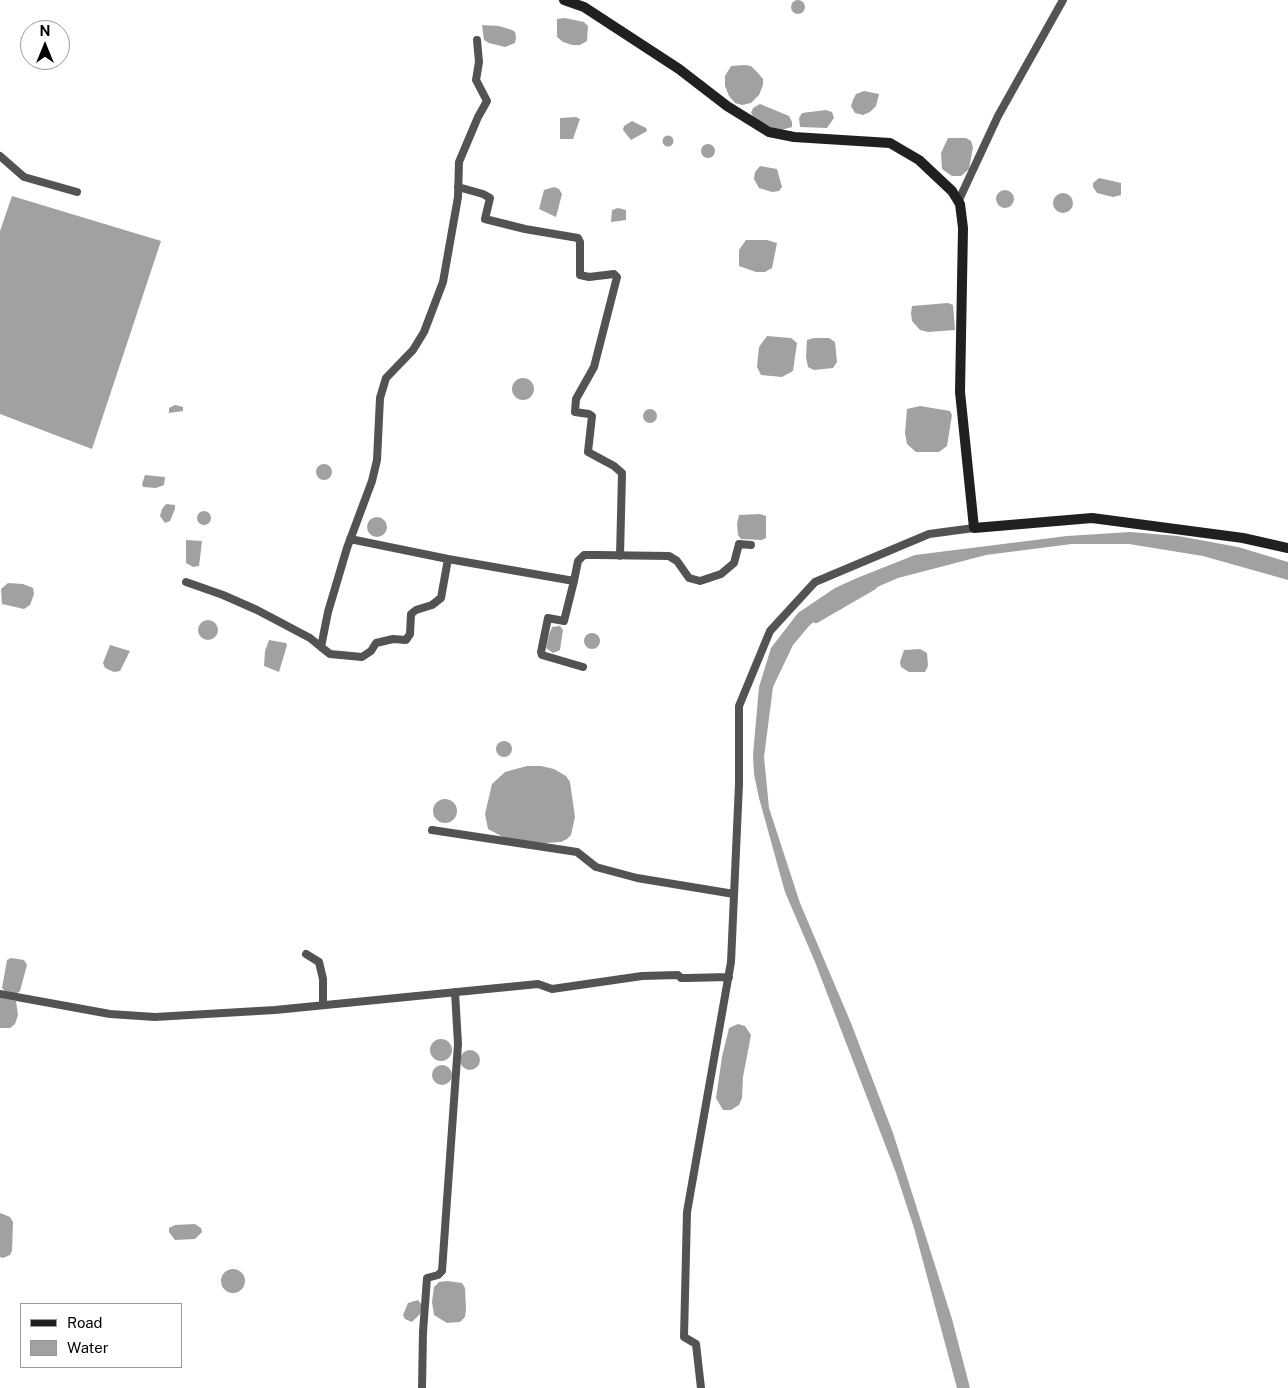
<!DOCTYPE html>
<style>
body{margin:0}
#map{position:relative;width:1288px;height:1388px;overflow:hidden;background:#fff;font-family:"Public Sans",sans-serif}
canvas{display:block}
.legend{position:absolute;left:20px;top:1303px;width:162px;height:65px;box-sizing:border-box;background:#fff;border:1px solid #999;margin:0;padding:6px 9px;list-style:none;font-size:15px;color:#000}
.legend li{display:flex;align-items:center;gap:10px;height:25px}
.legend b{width:25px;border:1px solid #999}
.north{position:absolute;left:20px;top:20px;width:50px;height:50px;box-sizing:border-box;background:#fff;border:1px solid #999;border-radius:50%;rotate:0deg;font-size:14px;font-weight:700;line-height:20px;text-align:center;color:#000}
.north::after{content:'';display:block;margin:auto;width:18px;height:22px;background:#000;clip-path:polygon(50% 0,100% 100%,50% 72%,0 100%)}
</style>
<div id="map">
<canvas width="1288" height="1388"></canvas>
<ul class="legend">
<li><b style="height:6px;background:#202020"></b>Road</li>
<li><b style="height:14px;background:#a1a1a1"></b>Water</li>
</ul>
<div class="north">N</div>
</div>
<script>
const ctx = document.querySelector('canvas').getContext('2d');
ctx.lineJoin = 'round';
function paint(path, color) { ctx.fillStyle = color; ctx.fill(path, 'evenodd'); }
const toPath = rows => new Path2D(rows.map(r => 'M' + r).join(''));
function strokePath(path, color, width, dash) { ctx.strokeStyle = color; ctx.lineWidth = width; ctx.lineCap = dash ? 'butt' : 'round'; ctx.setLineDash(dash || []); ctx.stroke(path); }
paint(toPath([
 '791 7a7 7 0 1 1 14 0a7 7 0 1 1-14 0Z',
 [565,18,584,22,588,26,587,41,580,45,572,45,563,42,557,37,557,19],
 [482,25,499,26,512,30,515,32,516,37,515,43,505,47,489,43,484,40],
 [745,65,751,66,758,73,763,79,763,85,759,95,751,103,742,105,735,103,729,96,725,86,725,76,731,66],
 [864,91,879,94,876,106,870,112,863,115,855,113,851,106,853,100,856,94],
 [760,104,789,116,792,122,792,127,778,131,754,118,751,113,753,108],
 [826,110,832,112,834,118,827,128,800,127,799,118,802,113],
 [576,117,580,119,573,139,560,139,560,118],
 [632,121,646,128,647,131,631,140,623,130,624,126],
 '662.5 141a5.5 5.5 0 1 1 11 0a5.5 5.5 0 1 1-11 0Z',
 [948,138,966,138,971,141,973,147,969,169,961,176,952,176,942,169,941,153],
 '701 151a7 7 0 1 1 14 0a7 7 0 1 1-14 0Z',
 [760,166,777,169,782,187,779,191,772,192,759,188,754,179,755,172],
 [1099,178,1121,183,1121,195,1113,197,1097,193,1093,187,1093,183],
 [554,187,559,189,562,194,556,217,539,209,544,190],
 '996 199a9 9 0 1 1 18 0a9 9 0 1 1-18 0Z',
 '1053 203a10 10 0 1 1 20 0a10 10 0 1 1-20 0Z',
 [12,196,161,241,92,449,0,414,0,231],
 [618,208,626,210,626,220,611,222,612,210],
 [746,240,767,240,777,243,772,268,765,272,756,272,739,266,739,250],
 [948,303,953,305,955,330,928,332,920,330,912,321,911,313,912,306],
 [767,336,791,338,797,343,793,371,782,377,761,375,757,367,759,347],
 [814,338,829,338,835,342,837,362,833,368,814,370,808,367,806,357,807,340],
 '512 389a11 11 0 1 1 22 0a11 11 0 1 1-22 0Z',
 [175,405,183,407,183,411,169,413,169,408],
 [920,406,950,411,952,415,947,446,939,452,916,452,907,444,905,433,907,409],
 '643 416a7 7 0 1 1 14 0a7 7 0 1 1-14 0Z',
 '316 472a8 8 0 1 1 16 0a8 8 0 1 1-16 0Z',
 [145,475,165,477,164,485,156,488,143,487,142,484],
 [166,504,175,505,175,509,170,521,165,523,160,516,162,509],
 '197 518a7 7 0 1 1 14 0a7 7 0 1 1-14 0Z',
 [760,514,766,516,766,538,762,540,741,539,738,535,737,524,739,515],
 '367 527a10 10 0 1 1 20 0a10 10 0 1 1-20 0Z',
 [1130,532,1178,536,1238,547,1288,562,1288,580,1203,556,1129,544,1072,544,986,555,898,578,831,607,809,626,793,645,773,687,764,757,769,808,800,903,851,1023,893,1133,952,1319,970,1388,957,1388,914,1228,896,1173,815,962,785,892,759,798,754,774,753,755,759,687,771,648,798,613,835,588,857,578,915,555,1067,536],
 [186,540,202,541,199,566,193,567,186,563],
 [8,583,23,584,33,588,34,594,30,605,24,609,2,604,1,589],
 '198 630a10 10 0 1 1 20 0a10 10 0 1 1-20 0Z',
 [560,626,563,630,560,650,553,653,546,648,549,635,552,627],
 '584 641a8 8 0 1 1 16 0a8 8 0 1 1-16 0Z',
 [269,640,286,643,287,645,279,672,264,666,265,651],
 [110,645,130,651,120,671,114,672,105,668,103,663],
 [920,649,927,653,928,666,925,672,909,672,901,667,900,662,904,650],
 '496 749a8 8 0 1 1 16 0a8 8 0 1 1-16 0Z',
 [527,766,541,766,554,769,566,776,570,782,575,817,571,835,567,839,561,842,545,843,523,841,503,837,488,829,485,814,492,784,505,772],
 '433 811a12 12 0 1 1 24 0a12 12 0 1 1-24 0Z',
 [11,958,24,960,27,965,20,991,16,994,5,991,2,988,7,960],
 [0,998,16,1001,18,1015,15,1024,10,1028,0,1028],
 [738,1024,745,1026,751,1035,743,1077,742,1098,739,1105,731,1110,723,1110,716,1098,722,1057,729,1028],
 '430 1050a11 11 0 1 1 22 0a11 11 0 1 1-22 0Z',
 '460 1060a10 10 0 1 1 20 0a10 10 0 1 1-20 0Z',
 '432 1075a10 10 0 1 1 20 0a10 10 0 1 1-20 0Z',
 [0,1213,10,1217,13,1222,12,1251,10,1255,3,1258,0,1257],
 [195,1224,201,1228,202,1232,195,1239,175,1240,169,1232,169,1228,175,1225],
 '221 1281a12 12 0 1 1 24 0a12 12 0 1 1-24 0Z',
 [447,1281,462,1283,465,1288,466,1310,465,1317,460,1322,447,1323,434,1315,432,1302,434,1287,439,1282],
 [418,1300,422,1305,420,1314,412,1322,405,1319,403,1315,408,1303]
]), '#a1a1a1');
strokePath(toPath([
 [816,619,873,586]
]), '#a1a1a1', 8);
strokePath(toPath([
 [477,40,479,62,476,80,487,101,478,117,459,162,458,197,443,282,424,332,413,350,386,378,380,398,377,460,372,481,347,548,328,612,321,647,330,654,362,657,371,651,376,643,393,639,406,640,410,634,411,614,416,610,432,605,441,598,448,559,574,581,564,621,548,618,541,652,542,655,583,667],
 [0,156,24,177,77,192],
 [458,187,483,194,490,198,485,219,525,229,578,238,580,242,580,275,589,277,614,274,617,277,594,367,576,399,575,412,589,414,592,416,588,452,614,466,622,473,620,556],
 [958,202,998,116,1063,0],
 [350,539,448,559],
 [574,581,578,561,584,555,597,555,669,556,677,561,689,578,700,581,721,574,734,563,739,544,751,545],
 [186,582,223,595,257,610,310,638,321,647],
 [432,830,577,852,596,867,637,878,734,894],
 [306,954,319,962,323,979,323,1004],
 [0,994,110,1014,155,1017,275,1010,538,984,552,989,642,976,678,975,681,978,687,978,729,977],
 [422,1388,423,1332,427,1278,438,1275,442,1271,458,1044,455,992],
 [701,1388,696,1344,684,1337,687,1212,731,962,739,784,739,706,770,631,815,582,929,534,974,528]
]), '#535353', 8);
strokePath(toPath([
 [564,0,584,7,679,69,727,106,769,132,794,137,890,143,919,160,952,191,960,204,963,228,960,392,974,528,1092,518,1243,538,1288,548]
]), '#202020', 10);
</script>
